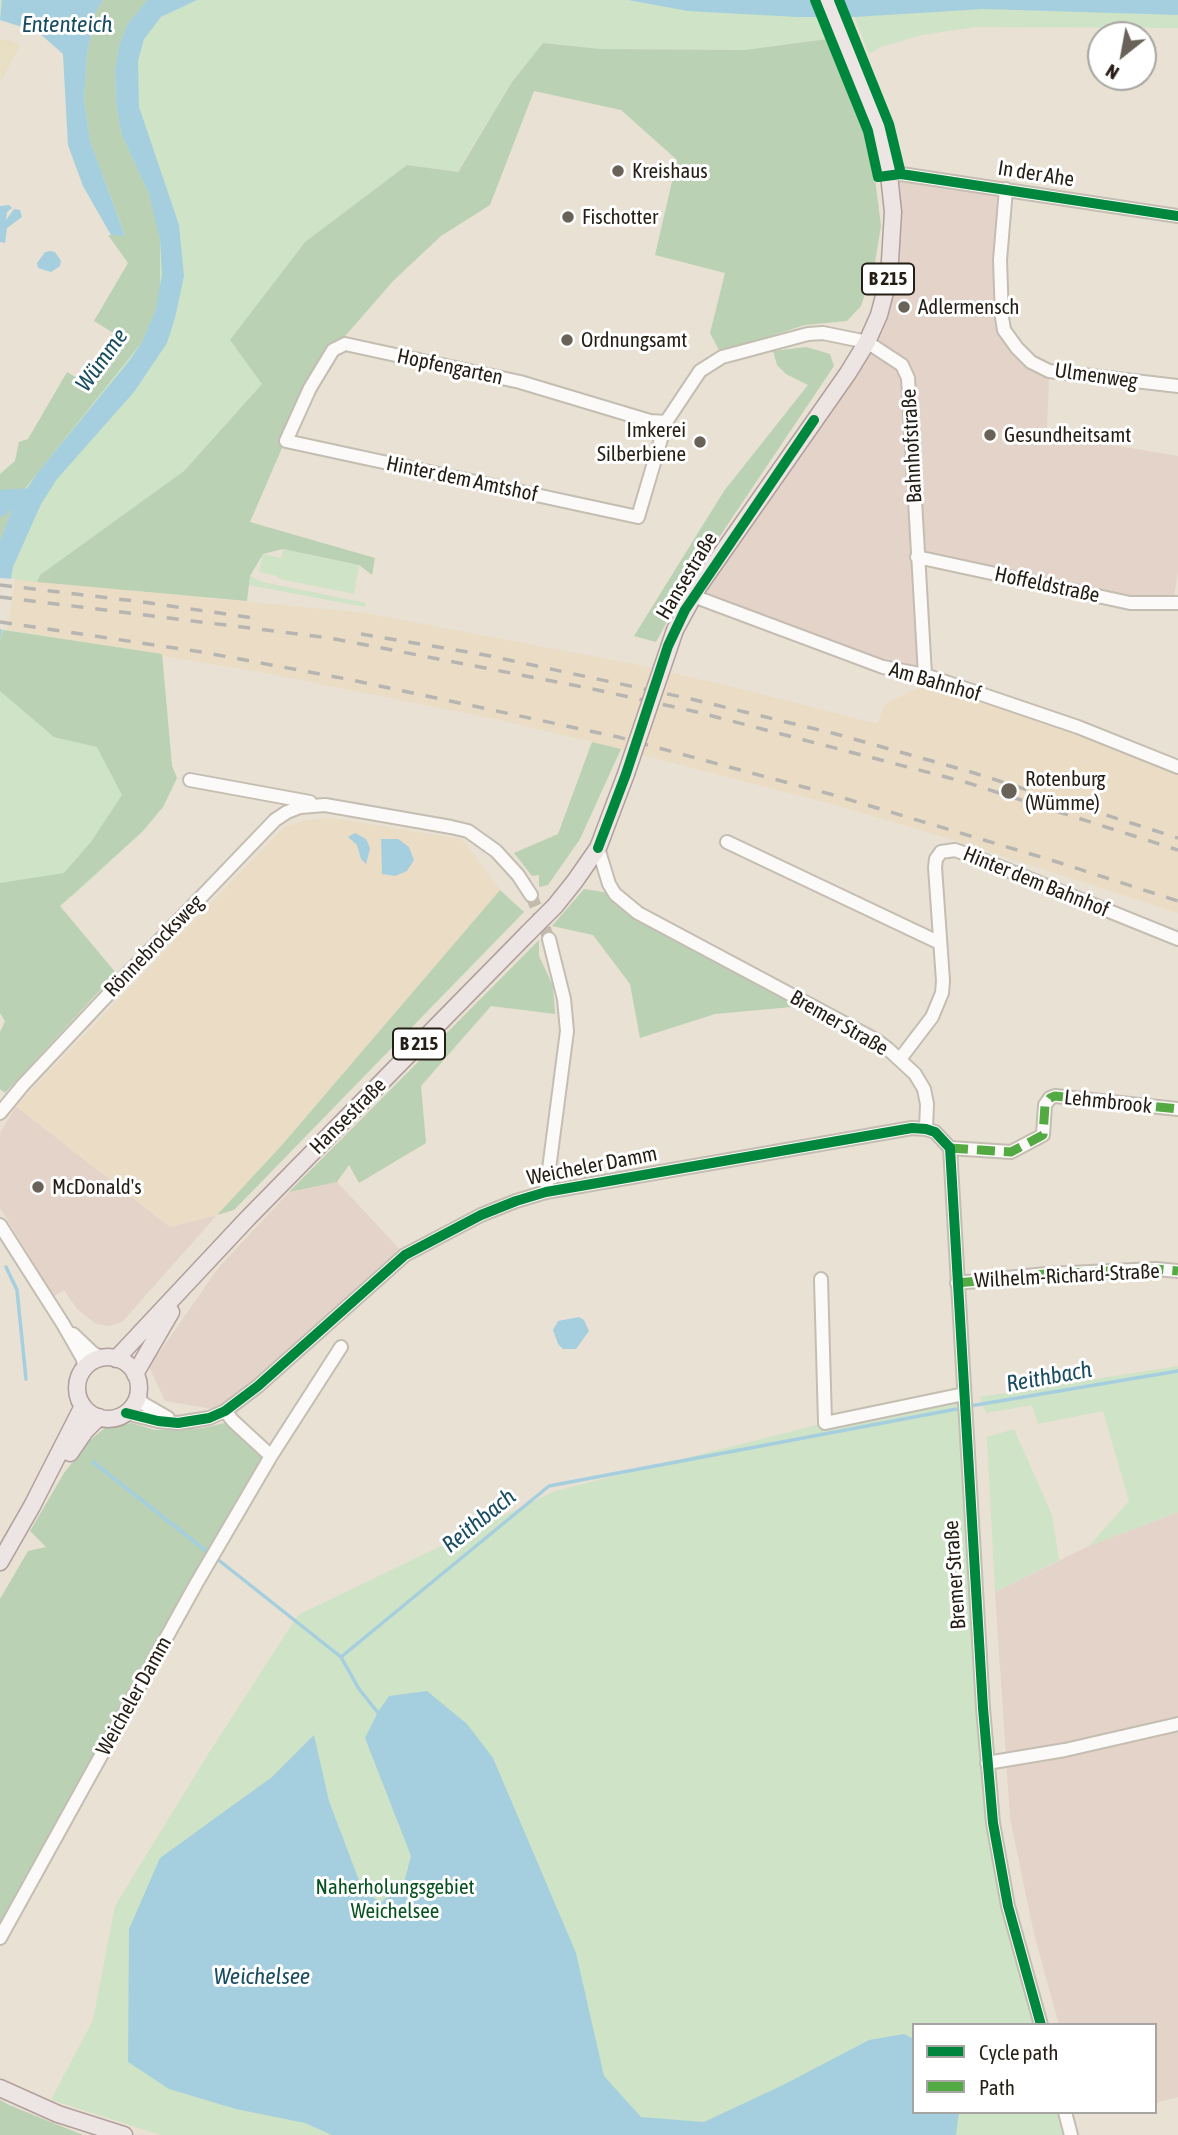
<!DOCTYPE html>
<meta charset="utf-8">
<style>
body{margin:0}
#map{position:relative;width:1178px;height:2135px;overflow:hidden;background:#e9e1d3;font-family:"Asap Condensed",sans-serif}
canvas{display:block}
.legend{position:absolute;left:912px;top:2023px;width:245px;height:91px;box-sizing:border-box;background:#fff;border:2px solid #a7a5a1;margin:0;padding:9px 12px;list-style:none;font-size:21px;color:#241e15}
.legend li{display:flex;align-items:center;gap:14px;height:35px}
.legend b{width:35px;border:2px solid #a7a5a1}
.north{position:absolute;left:1087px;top:21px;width:70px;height:70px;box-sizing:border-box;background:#fff;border:2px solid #a7a5a1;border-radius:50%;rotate:211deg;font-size:19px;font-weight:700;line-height:28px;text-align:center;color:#241e15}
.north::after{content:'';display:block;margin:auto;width:24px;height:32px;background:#696258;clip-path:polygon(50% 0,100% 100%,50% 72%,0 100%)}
</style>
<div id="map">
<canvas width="1178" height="2135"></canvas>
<ul class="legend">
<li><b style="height:9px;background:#00873e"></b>Cycle path</li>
<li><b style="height:9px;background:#53aa42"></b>Path</li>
</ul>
<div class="north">N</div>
</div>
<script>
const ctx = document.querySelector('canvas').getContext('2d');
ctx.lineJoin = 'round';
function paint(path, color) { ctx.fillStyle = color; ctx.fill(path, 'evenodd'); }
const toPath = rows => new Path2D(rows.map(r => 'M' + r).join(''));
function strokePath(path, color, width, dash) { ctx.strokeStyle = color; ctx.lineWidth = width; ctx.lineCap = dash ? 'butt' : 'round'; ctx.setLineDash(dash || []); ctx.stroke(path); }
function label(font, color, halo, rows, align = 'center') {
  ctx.font = font + ' "Asap Condensed",sans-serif'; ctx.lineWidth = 6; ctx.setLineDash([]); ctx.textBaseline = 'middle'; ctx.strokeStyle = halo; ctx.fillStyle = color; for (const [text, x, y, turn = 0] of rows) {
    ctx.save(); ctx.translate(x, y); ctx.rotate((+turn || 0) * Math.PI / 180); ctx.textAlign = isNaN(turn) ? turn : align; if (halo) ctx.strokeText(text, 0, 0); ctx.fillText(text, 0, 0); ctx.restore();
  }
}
paint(toPath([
 [889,175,1011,195,1003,337,1049,374,1047,434,1178,456,1178,571,1173,603,1130,603,918,557,925,675,693,596,879,315],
 [16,1106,170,1227,217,1215,122,1322,109,1326,96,1324,77,1309,64,1290,54,1296,0,1208,0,1133],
 [337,1182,405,1255,225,1411,165,1401,149,1367,219,1267,289,1192],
 [1178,1512,1178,2097,1155,2103,1155,2025,1059,2025,1034,1934,1010,1818,995,1592,1089,1546]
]), '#e4d3c9');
paint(toPath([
 [0,578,365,613,634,664,749,691,877,724,885,704,920,687,925,675,1178,767,1178,913,947,838,824,802,592,742,495,719,266,673,0,629],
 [333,818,462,839,500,890,282,1145,217,1215,170,1227,16,1106,284,827,307,820]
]), '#ebddc5');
paint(toPath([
 [0,0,810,0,827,39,745,50,601,49,543,43,512,82,457,172,407,165,305,242,230,340,263,383,184,471,40,575,37,582,0,578,0,474,15,461,19,442,31,439,90,387,122,336,130,262,111,235,83,186,68,145,63,54,38,32,0,20],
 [848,0,1178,0,1178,28,976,27,922,35,881,47,869,54],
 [283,549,359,565,354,594,280,579,277,576,259,572,263,554,281,558],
 [250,576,263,582,366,603,365,607,249,585],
 [0,629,162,654,172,766,177,778,163,807,142,832,74,895,0,929],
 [1178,1366,1178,1512,1089,1546,1129,1501,1103,1411,1038,1424,1032,1405,986,1413,980,1397],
 [964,1394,993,1823,1041,2025,914,2025,914,2112,1065,2112,1071,2135,161,2135,51,2100,93,2020,115,1906,207,1756,298,1615,555,1491,825,1423],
 [1014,1429,1052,1515,1059,1560,995,1592,987,1437]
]), '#cfe3c7');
paint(toPath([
 [103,0,147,0,127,25,119,46,115,70,116,101,121,133,149,194,156,218,160,239,160,289,156,309,142,342,24,490,11,512,0,541,0,474,15,461,19,442,28,439,67,372,89,385,120,337,94,321,128,263,108,235,125,235,90,141,84,99,87,54,96,11],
 [827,39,864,131,875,179,881,226,874,269,861,306,847,321,805,325,720,352,710,333,725,273,655,255,677,160,621,110,534,91,490,205,441,236,394,280,333,350,285,441,250,522,375,558,372,575,359,565,283,549,263,554,250,576,247,601,37,582,40,575,184,471,262,384,230,340,305,242,407,165,458,172,512,82,543,43,601,49,745,50],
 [806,347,830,354,834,366,685,588,656,642,634,636,724,491,808,385,786,374,777,365,773,351],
 [3,630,162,654,172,766,177,778,163,807,142,832,60,906,116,973,5,1093,0,1089,0,1032,5,1021,0,1013,0,883,64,873,91,842,122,795,97,747,54,737,0,691,0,641],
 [592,742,621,749,580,839,548,885,539,887,539,875,532,876,514,853,558,834],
 [584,889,615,894,813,1005,715,1014,640,1038,630,984,593,935,552,926],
 [500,890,524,912,234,1210,217,1215,282,1145],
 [539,940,539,956,553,986,555,1014,491,1006,421,1086,426,1143,359,1183,349,1165,337,1182,289,1192],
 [233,1421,271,1456,0,1938,0,1599,28,1551,46,1547,30,1531,64,1473,90,1440,106,1427,132,1423,155,1430,203,1428],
 [0,2100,9,2105,83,2135,0,2135]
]), '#bad1b4');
paint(toPath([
 [0,40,10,40,20,45,1,81]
]), '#e7dec4');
paint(toPath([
 [2,0,103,0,96,11,87,54,84,99,90,141,125,236,111,235,83,186,68,145,63,54,38,32,0,20],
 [147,0,197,0,161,17,144,39,138,61,139,107,179,225,184,276,175,318,167,343,134,392,57,479,41,504,13,567,0,641,0,541,11,512,39,471,129,361,142,342,156,309,162,274,160,239,149,194,121,133,116,101,115,70,119,46,127,25],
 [628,0,1178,0,1178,15,984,9,854,17,797,17,688,11],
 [9,205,12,208,7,212,6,220,14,209,20,210,22,217,7,228,5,243,0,242,0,206],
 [50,251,55,252,61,261,60,266,51,272,38,268,37,263,45,252],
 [355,833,366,839,368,843,370,849,366,864,361,859,357,845,348,837],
 [381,839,398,839,409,847,414,860,407,871,395,876,382,874],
 [579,1317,584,1320,589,1331,576,1349,563,1349,558,1344,553,1330,558,1321],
 [427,1691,467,1724,493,1758,576,1953,604,2076,641,2117,704,2122,783,2085,869,2040,904,2034,914,2039,914,2112,959,2112,956,2135,332,2135,305,2123,236,2109,169,2089,128,2062,129,1929,160,1858,272,1777,314,1735,329,1801,363,1891,381,1902,404,1883,411,1856,365,1738,378,1712,389,1696]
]), '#a5cfdf');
paint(toPath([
 [0,578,15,579,7,630,0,629]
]), '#e9e1d3');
strokePath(toPath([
 [6,1267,17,1290,26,1379],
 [970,1406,1178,1371],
 [93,1462,210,1554],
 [216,1558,341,1657],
 [379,1714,359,1689,341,1657,549,1486,962,1408]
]), '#a5cfdf', 3.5);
strokePath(toPath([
 [0,506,3,500,27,499]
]), '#a5cfdf', 21);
strokePath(toPath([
 [531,895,549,939]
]), '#c2baad', 12, [12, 6]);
const minor = toPath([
 [889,175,901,174,1178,216],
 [1006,189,1000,260,1002,317,1004,330,1017,348,1031,362,1049,371,1178,386],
 [666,422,650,421,520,382,345,344,333,350,310,388,286,441,638,517,666,422,700,371,722,357,808,334,823,333,867,342,902,365,908,378,925,675],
 [917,557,1130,603,1178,603],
 [693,596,883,667,925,675,1078,727,1178,767],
 [190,780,310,802],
 [727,842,940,943],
 [598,848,609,884,615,894,638,913,876,1040,888,1049,915,1074,924,1089,927,1104,926,1129],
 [900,1059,932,1017,942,993,943,981,935,867,936,859,941,852,955,850,980,859,1178,939],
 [0,1113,23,1085,133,968,275,820,287,812,300,807,325,805,451,827,468,831,496,851,518,875,531,895],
 [950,1148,1011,1152,1043,1135,1045,1105,1050,1098,1055,1096,1178,1109],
 [546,1192,567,1031,564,999,549,939],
 [0,1225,63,1324,83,1359,84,1369],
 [821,1279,825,1423,964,1394],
 [957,1283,1046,1274,1156,1269,1178,1271],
 [73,1334,93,1353,102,1358],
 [138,1393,142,1403,168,1418],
 [225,1411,233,1421,271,1456],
 [126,1413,158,1421,178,1423,209,1418,225,1411,258,1386,405,1255,481,1215,516,1201,546,1192,912,1128,926,1129,935,1132,950,1148,983,1708,993,1823,1008,1906,1041,2025],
 [987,1763,1065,1750,1178,1724],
 [0,1938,196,1584,271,1456,341,1347],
 [1065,2112,1071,2135]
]);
const major = toPath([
 [675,630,699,586,848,373,867,342,879,315,889,277,893,212,889,175,877,127,828,0],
 [555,906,575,881,598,848,626,774],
 '77 1388a31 31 0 1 1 62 0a31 31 0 1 1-62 0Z',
 [116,1359,248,1218,528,933],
 [135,1374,171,1312],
 [70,1453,85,1431,99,1417],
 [0,1562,32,1506,83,1406],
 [0,2088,58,2114,124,2135]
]);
strokePath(minor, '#c4bdb2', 16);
strokePath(major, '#b19f9c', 19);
strokePath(minor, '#fcfaf8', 12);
strokePath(major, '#ede4e4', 16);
strokePath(toPath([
 [0,585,143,602,260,619],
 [0,597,330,638,588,688,697,712,965,782,1178,850],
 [0,622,202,652,352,680,618,737,837,796,1054,861,1178,901],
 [361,634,485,655,691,699,836,734,971,772,1178,838]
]), '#b7b5b1', 3.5, [12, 12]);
const majorBridge = toPath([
 [626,774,675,630],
 [528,933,555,906]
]);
strokePath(majorBridge, '#b19f9c', 19, []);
strokePath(majorBridge, '#ede4e4', 16);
strokePath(toPath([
 [950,1148,1011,1152,1043,1135,1045,1105,1050,1098,1055,1096,1178,1109],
 [957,1283,1046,1274,1156,1269,1178,1271]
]), '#53aa42', 9, [18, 9]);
strokePath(toPath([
 [815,0,868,131,878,177,901,174,1178,216],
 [839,0,889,124,901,174],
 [598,848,626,774,668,646,685,610,814,420],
 [126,1413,158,1421,178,1423,209,1418,225,1411,258,1386,405,1255,481,1215,516,1201,546,1192,912,1128,926,1129,935,1132,950,1148,983,1708,993,1823,1008,1906,1041,2025]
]), '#00873e', 10);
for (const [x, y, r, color] of [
 [618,171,7,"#696258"],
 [568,217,7,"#696258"],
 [904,307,7,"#696258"],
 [567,340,7,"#696258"],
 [990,435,7,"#696258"],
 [700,442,7,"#696258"],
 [1009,791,9,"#696258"],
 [38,1187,7,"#696258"]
]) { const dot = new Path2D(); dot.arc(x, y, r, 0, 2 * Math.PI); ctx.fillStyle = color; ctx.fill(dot); strokePath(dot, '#fff', 2.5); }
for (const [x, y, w] of [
 [888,279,52],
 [419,1044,52]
]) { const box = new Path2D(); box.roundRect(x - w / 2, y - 15.5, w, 31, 5); ctx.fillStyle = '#fff'; ctx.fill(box); strokePath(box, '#241e15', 2); }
label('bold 19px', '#241e15', null, [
 ["B 215",888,279],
 ["B 215",419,1044]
]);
label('21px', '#241e15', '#fff', [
 ["Kreishaus",632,171],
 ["Fischotter",582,217],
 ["Adlermensch",918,307],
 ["Ordnungsamt",581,340],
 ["Imkerei",686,430,"right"],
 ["Silberbiene",686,454,"right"],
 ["Gesundheitsamt",1004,435],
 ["Rotenburg",1025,779],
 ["(Wümme)",1025,803],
 ["McDonald's",52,1187]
], 'left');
label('21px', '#241e15', '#fff', [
 ["In der Ahe",1036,174,9],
 ["Hopfengarten",450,367,12],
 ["Ulmenweg",1096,376,8],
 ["Bahnhofstraße",912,446,-93],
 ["Hinter dem Amtshof",462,479,12],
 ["Hansestraße",687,576,-59],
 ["Hoffeldstraße",1047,585,12],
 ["Am Bahnhof",935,682,16],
 ["Hinter dem Bahnhof",1036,882,22],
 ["Rönnebrocksweg",154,946,-46],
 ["Bremer Straße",839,1023,30],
 ["Lehmbrook",1108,1102,6],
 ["Hansestraße",348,1116,-45],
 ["Weicheler Damm",592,1166,-11],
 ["Wilhelm-Richard-Straße",1067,1276,-3],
 ["Bremer Straße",955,1575,-94],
 ["Weicheler Damm",134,1696,-61]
]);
label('21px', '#06521f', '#fff', [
 ["Naherholungsgebiet",395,1887],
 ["Weichelsee",395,1911]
]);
label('italic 23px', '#184c61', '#fff', [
 ["Ententeich",67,25],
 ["Wümme",102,360,-54],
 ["Reithbach",1049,1377,-10],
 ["Reithbach",479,1521,-39],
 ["Weichelsee",262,1977]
]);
</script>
